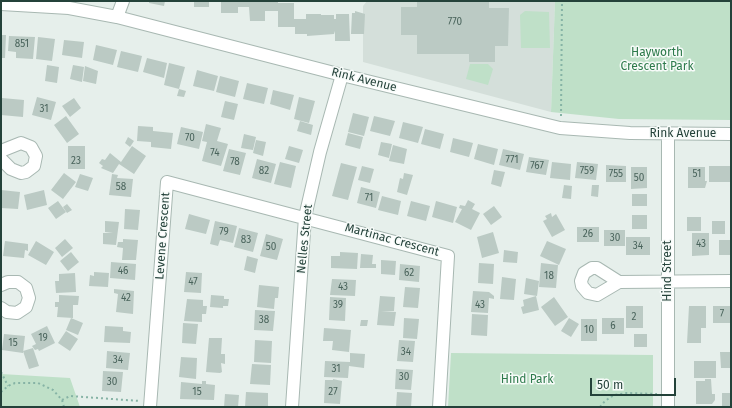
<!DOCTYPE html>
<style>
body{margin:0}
#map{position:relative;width:732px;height:408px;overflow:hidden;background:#e6efeb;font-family:"Fira Sans",sans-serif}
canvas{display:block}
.frame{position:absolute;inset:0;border:2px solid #24423a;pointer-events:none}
.scale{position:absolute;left:590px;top:378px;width:86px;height:18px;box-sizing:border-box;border:2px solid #24423a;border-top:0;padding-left:5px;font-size:12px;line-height:14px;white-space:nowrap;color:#24423a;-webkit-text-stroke:3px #f7fbf9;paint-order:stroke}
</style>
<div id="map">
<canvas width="732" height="408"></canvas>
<div class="frame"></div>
<div class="scale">50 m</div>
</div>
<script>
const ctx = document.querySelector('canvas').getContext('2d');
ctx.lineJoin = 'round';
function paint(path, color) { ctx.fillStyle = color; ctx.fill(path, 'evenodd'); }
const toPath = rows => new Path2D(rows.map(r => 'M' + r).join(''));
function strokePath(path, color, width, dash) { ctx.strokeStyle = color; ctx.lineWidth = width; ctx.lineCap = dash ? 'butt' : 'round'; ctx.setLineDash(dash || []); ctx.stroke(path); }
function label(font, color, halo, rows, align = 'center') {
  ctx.font = font + ' "Fira Sans",sans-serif'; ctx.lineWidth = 3; ctx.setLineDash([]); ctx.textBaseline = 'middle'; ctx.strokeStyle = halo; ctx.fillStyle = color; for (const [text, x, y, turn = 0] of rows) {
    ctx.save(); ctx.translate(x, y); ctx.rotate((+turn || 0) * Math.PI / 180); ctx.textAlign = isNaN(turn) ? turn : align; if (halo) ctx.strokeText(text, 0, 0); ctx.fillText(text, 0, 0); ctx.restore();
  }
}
paint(toPath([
 [367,1,555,1,551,112,363,62,363,6]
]), '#d4dfda');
paint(toPath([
 [555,1,731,1,731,120,619,119,551,112],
 [525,11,549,12,550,48,521,48,520,15],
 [470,64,488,64,493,69,488,85,466,79],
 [451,353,653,355,653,407,448,407],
 [1,374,70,378,80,407,1,407]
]), '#bfe0c8');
paint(toPath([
 [149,1,165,1,164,6,149,3],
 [194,1,209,1,209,7,194,7],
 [221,1,278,1,278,11,265,11,265,21,250,21,249,7,238,7,238,13,221,13],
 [417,1,489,1,489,8,509,8,508,46,495,46,495,62,469,62,469,54,417,54,417,35,401,35,401,7,417,7],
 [278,3,294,3,294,19,306,19,306,14,321,14,321,15,334,15,334,19,336,19,336,14,349,14,350,41,335,41,335,31,334,34,307,36,307,34,295,34,295,27,278,27],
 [355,11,365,14,364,34,351,34,352,13,355,13],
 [1,35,6,35,5,58,1,58],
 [9,36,35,37,33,59,16,58,16,52,8,51],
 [38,37,55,39,52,61,36,59],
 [64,40,84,42,82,58,62,55],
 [96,45,117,50,113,65,93,60],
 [121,51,142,56,138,72,117,67],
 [147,58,167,63,164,78,143,72],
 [169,63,185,67,179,89,164,85],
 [47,65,59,67,57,83,45,81],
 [73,65,84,67,82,82,70,79],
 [85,66,98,71,96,84,83,81],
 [197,70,218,76,214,91,193,86],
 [220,76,239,81,235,97,216,92],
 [247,83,268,88,264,104,243,99],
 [179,89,186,91,184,97,177,96],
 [273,90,294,95,290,110,270,104],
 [37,97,56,102,51,120,32,115],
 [299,97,315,101,309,123,294,119],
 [2,98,24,100,23,117,1,115],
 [74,98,81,108,70,117,62,106],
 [225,101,238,104,234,120,221,117],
 [353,113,369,117,364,136,348,132],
 [66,116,79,134,67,143,54,125],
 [374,116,395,121,390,136,370,131],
 [300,121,313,125,311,135,297,131],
 [403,122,423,127,418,143,399,138],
 [206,124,221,128,217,141,228,144,221,166,202,161,207,142,202,141],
 [138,126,153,127,153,131,173,133,171,149,151,147,151,142,137,141],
 [181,127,203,132,199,149,177,144],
 [425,129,444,134,440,149,421,144],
 [348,133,363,137,360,149,345,145],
 [244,134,256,137,253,150,241,148],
 [128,137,134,141,130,147,125,143],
 [453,138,473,143,469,157,450,152],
 [256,140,266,142,263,156,253,153],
 [381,142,392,144,389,158,378,155],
 [478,144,498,149,494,165,474,159],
 [393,145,407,149,404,164,389,161],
 [68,146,85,146,85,169,68,169],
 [132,146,146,156,134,174,119,164,113,173,101,168,103,166,99,163,102,159,105,160,110,153,121,162],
 [289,146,303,150,299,163,285,159],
 [229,149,246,153,240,175,223,171],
 [503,149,524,154,520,170,499,165],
 [529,157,549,160,546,175,526,172],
 [257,159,276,164,271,183,252,178],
 [280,162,296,166,291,188,274,184],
 [552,162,571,164,570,180,550,178],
 [577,162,598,164,596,180,575,178],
 [341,163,357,167,348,200,332,196],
 [606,165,626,166,626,182,606,182],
 [362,166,374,169,370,183,358,180],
 [709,166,730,166,730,182,709,182],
 [631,167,647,167,647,188,631,189],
 [688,167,705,167,705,181,707,181,705,188,688,188],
 [494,170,505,172,501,187,491,184],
 [64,173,76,182,63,199,51,190],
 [404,173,413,175,407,195,397,192,400,178,403,179],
 [80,174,93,178,88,191,75,187],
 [112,174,118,175,117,178,133,179,131,197,109,195],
 [564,185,572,186,571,199,562,198],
 [592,185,599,185,598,197,591,196],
 [361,187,380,192,376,208,357,203],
 [1,190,20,192,18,209,1,208],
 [44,190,47,205,27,210,24,195],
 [632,194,647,194,647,206,632,206],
 [382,196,401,201,398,215,378,210],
 [468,200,475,204,472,209,480,213,471,230,455,222,462,209,459,208,460,205,465,206],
 [58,201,66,212,56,219,48,208],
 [411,201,430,206,426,221,407,216],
 [436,201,457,207,453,223,432,217],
 [67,204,72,210,67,213,63,207],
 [494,206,502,217,491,225,483,214],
 [125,209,140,210,138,230,124,229],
 [551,213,552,217,556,214,565,230,552,237,543,221,547,219,545,216],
 [189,214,210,220,206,234,185,229],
 [632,215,647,215,647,229,632,229],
 [687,217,701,217,701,231,687,231],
 [105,221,119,222,116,245,103,244,103,233,113,233,105,232],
 [215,221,237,226,233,243,220,240,218,246,210,244],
 [712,221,725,221,725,234,712,234],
 [577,227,599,227,599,242,577,242],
 [239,228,258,233,253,252,234,247],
 [604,230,625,230,625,246,604,246],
 [493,232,499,253,482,258,477,237],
 [692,233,709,233,709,255,692,256],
 [266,234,283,239,277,260,260,256],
 [626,237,650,237,650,255,626,255],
 [65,239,73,248,62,257,55,248],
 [123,239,138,240,136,260,122,260,123,248,117,247,118,242,123,242],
 [719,240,731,240,731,255,719,255],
 [5,241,28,244,28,251,25,250,24,258,3,256],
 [36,241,54,252,46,265,28,255],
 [547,241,566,249,559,265,540,256],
 [504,250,518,252,517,263,503,262],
 [71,252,79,262,68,271,60,261],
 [340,252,358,253,357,269,331,268,331,256,340,256],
 [361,254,373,255,372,264,376,264,376,268,360,268],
 [247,256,258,259,255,273,244,270],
 [381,260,396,261,395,275,381,274],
 [111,262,136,264,135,280,110,278],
 [479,263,494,264,493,284,478,283],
 [541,263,558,265,556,288,539,287],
 [400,264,420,266,419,282,399,280],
 [94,272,109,273,108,287,89,286,90,275,94,276],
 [186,272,202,273,201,293,184,292],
 [75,273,76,292,56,293,55,281,59,281,59,274],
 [502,277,516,279,514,300,500,299],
 [526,278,539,281,537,296,524,294],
 [332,279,356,280,355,296,330,295],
 [259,285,279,287,278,298,275,298,274,309,257,307],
 [405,287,420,288,418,308,403,307],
 [114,289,134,291,133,314,116,312,118,294,114,293],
 [473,291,489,292,494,296,494,299,489,298,488,313,471,312],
 [59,295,79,296,78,305,73,305,73,318,57,317,58,307,55,307,55,302,59,302],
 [211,295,224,296,224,299,229,299,228,306,223,306,223,308,210,307],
 [380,296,395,297,394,311,381,311,396,312,394,326,377,325],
 [536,296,539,310,523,314,521,307,524,306,523,300],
 [330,297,346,298,345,321,329,320],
 [554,297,568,317,555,326,541,307],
 [187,299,203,300,203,306,207,306,206,314,202,314,202,322,184,321],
 [626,306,643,306,643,328,626,328],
 [689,306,706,306,706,328,701,328,701,343,687,343],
 [713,306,731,306,731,323,713,323],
 [255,310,275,311,273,331,254,330],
 [472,314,488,315,487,336,471,335],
 [71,318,83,323,78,335,66,330],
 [404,318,419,319,417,339,403,338],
 [569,318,579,324,571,337,561,331],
 [602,318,624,318,624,334,602,334],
 [581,319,597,319,597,341,581,341],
 [361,320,368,320,367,326,360,326],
 [183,323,198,324,196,344,182,343],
 [47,326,55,343,39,351,38,349,35,350,32,346,36,344,31,334],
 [105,326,123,327,123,331,131,332,130,343,104,342],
 [324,328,351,330,349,352,332,350,333,341,323,341],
 [66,331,78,339,70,351,58,343],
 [4,334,25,336,23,353,2,350],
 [634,334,647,334,647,347,634,347],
 [209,338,222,338,221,354,225,354,225,364,221,363,222,372,220,373,206,372],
 [255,340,272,341,271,363,254,362],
 [399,340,415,341,413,362,397,361],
 [33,348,39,366,29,369,23,351],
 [107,351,130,353,128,370,106,368],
 [720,352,731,352,731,368,721,368],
 [350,353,365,354,364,368,349,366,348,378,324,377,325,361,350,362],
 [181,357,197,358,196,379,179,377],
 [694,361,716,361,716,378,694,378],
 [252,364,271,365,270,385,250,384],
 [396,369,413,370,411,390,395,389],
 [103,371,123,372,121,392,102,391],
 [333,379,342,381,340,404,324,403,325,380,333,380],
 [705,379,711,379,712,394,715,394,715,400,712,404,696,404,696,381,705,381],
 [202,381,206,381,206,384,215,385,214,400,180,399,181,382,202,384],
 [246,392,268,393,268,407,245,407],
 [397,392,412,393,411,407,396,407],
 [722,393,731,393,731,407,722,407],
 [225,394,239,395,238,407,224,407]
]), '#bbcac4');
const minor = toPath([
 [1,4,69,8,117,17,342,75,560,128,630,133,731,134],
 [117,17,123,1],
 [1,151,21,143,31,147,36,156,34,166,26,172,21,173,11,169,1,159],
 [619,282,597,268,592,268,584,273,581,281,582,286,588,293,597,295,619,282,731,281],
 [1,285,8,282,18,282,26,288,29,298,26,307,17,313,7,312,1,308],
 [150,407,167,182,448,256,439,407],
 [292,407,305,217,320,152,342,75],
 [668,407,668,134]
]);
strokePath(minor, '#a8b8b2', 14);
strokePath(toPath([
 [561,116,562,1],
 [1,372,8,386],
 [1,392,8,386,15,383,38,383,53,390,62,400,64,407],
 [62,400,70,396,140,401],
 [600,407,605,401,614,395,627,393,657,394]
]), '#86b3a5', 2, [2, 3]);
strokePath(minor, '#fff', 12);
label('10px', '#4a645c', null, [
 ["770",455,22],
 ["851",22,44],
 ["31",44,109],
 ["70",190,138],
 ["74",215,153],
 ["771",512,160],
 ["23",76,161],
 ["78",235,162],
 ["767",537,166],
 ["82",264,171],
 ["759",587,171],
 ["755",616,174],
 ["51",697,174],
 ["50",639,178],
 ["58",121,187],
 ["71",369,198],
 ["79",224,232],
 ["26",588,234],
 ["30",615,238],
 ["83",246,240],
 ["43",701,244],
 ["34",638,246],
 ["50",271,247],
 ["46",123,271],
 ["62",409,273],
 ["18",549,276],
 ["47",193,282],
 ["43",343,287],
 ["42",126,298],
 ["39",338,305],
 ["43",480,305],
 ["7",722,314],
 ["2",634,317],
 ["38",264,320],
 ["6",613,326],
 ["10",589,330],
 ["19",43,338],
 ["15",13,343],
 ["34",406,352],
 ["34",118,360],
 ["31",336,369],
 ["30",404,377],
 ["30",112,382],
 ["15",197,392],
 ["27",333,392]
]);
label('12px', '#2d7a4b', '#f7fbf9', [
 ["Hayworth",657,53],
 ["Crescent Park",657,67],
 ["Hind Park",527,380]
]);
label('12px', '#24423a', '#f7fbf9', [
 ["Rink Avenue",364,80,14],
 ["Rink Avenue",683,134],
 ["Levene Crescent",163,236,-86],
 ["Nelles Street",305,239,-84],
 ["Martinac Crescent",392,240,15],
 ["Hind Street",668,271,-90]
]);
</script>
